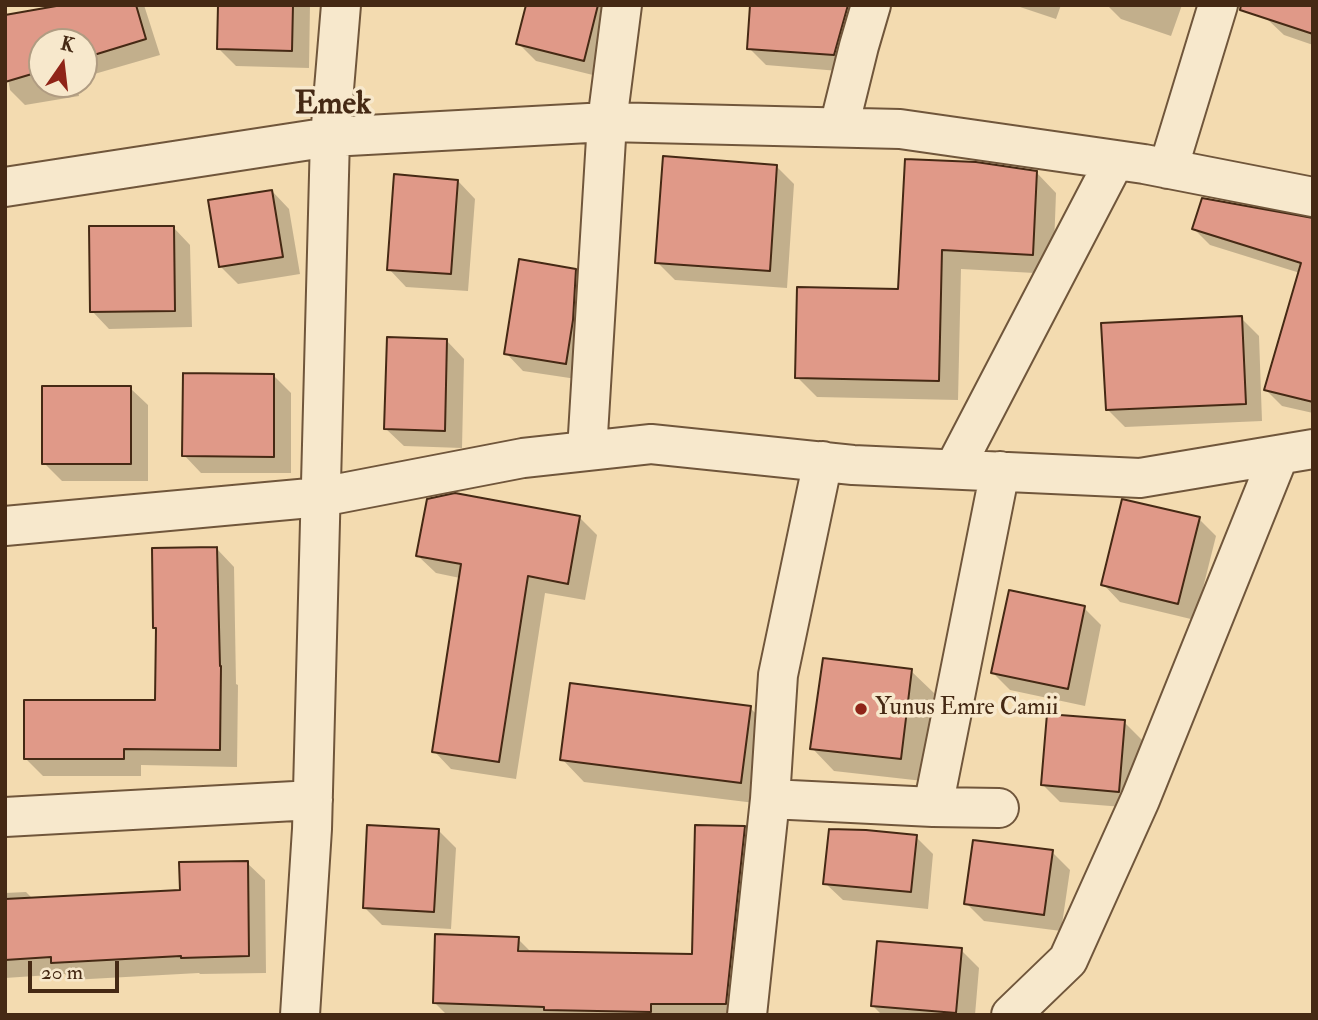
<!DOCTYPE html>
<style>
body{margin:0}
#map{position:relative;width:1318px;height:1020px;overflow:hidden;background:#f3dbb0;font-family:"IM FELL Double Pica",serif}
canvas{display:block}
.frame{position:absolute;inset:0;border:7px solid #452914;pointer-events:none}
.north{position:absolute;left:28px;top:28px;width:70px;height:70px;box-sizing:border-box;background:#f7e8cc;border:2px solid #b09c82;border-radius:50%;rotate:14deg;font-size:19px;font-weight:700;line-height:28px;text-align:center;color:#452914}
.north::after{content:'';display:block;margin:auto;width:24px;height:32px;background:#8f2418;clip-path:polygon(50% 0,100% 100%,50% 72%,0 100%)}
.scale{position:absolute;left:28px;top:961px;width:91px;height:32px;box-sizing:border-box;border:4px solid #452914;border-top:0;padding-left:9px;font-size:21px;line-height:24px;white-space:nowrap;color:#452914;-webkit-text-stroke:5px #f7e8cc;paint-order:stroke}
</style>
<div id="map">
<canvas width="1318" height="1020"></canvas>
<div class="frame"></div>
<div class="north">K</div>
<div class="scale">20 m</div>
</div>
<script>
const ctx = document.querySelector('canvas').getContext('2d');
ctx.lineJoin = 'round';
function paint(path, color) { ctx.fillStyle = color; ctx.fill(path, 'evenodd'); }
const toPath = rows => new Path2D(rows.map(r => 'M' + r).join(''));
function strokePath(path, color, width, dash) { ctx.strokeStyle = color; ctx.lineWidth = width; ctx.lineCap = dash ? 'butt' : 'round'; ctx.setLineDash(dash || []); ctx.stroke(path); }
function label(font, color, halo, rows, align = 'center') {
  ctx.font = font + ' "IM FELL Double Pica",serif'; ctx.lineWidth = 7; ctx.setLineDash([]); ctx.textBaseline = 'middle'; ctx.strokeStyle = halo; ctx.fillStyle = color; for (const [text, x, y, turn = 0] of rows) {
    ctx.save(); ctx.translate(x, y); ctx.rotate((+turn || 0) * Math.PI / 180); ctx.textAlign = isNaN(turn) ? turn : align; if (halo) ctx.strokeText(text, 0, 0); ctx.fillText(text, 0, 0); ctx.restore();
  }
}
paint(toPath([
 [84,5,144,5,160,55,84,77,84,42,42,42,42,84,77,84,79,96,25,105,10,90,5,60],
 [219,5,310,5,309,68,236,66,219,49],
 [528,5,619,5,601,77,536,61,518,43],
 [752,5,868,5,851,72,766,65,749,48],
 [1014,5,1061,5,1056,19],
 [1107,5,1182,5,1171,36,1121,19],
 [1313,5,1313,45,1284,35,1266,18],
 [906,160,1036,172,1056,193,1053,274,961,269,958,400,817,397,797,377,900,290],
 [777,167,794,184,787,288,675,280,657,262],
 [458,181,475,199,468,291,406,287,389,269],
 [272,191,289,209,300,274,238,284,220,266],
 [1313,220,1313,413,1282,406,1266,390,1300,273,1210,245,1194,229],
 [173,227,190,245,192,327,109,329,92,311],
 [575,271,593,288,583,380,523,371,506,353],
 [1241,318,1259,336,1262,421,1125,427,1107,409],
 [447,341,464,359,462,448,404,446,386,429],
 [274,376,291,393,291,473,201,473,184,455],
 [130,388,148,405,148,481,62,481,44,463],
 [579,517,597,535,585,600,545,593,516,779,451,769,434,751,460,578,436,573,418,556],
 [1199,519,1216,536,1195,620,1120,602,1103,584],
 [217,549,234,567,236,684,238,685,237,767,141,765,141,776,43,776,25,758,157,702,157,630,154,627],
 [1084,608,1101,625,1085,706,1010,690,993,673],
 [911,671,934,693,923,781,834,771,812,748],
 [750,708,773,730,763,804,584,782,562,759],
 [1124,722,1142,740,1136,808,1060,802,1042,784],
 [744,828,761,845,743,1015,447,1015,434,1002,518,939,532,953,693,956],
 [439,831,456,848,451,929,382,925,364,907],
 [916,837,933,854,928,909,843,900,825,883],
 [1052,852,1070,870,1061,931,984,921,966,903],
 [247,863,265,880,266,973,200,974,199,973,71,980,65,974,5,978,5,893,26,892,33,899,181,891],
 [961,950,979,968,975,1015,882,1015,873,1006]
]), '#0003');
const building = toPath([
 [62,5,136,5,146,39,84,58,84,42,42,42,42,71,5,82,5,15,62,5],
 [218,5,293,5,292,51,217,49,218,5],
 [526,5,598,5,584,61,516,44,526,5],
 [750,5,848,5,834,55,747,49,750,5],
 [1241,5,1313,5,1313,34,1240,10,1241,5],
 [663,156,777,165,770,271,655,263,663,156],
 [905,159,976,162,1037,171,1033,255,942,250,939,381,795,378,797,287,898,289,905,159],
 [394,174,458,180,451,274,387,270,394,174],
 [272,190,283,257,219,267,208,200,272,190],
 [1202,198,1313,218,1313,402,1264,390,1301,263,1192,229,1202,198],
 [89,226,174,226,175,311,90,312,89,226],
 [519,259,576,269,573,320,566,364,504,354,519,259],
 [1242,316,1246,404,1106,410,1101,323,1242,316],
 [387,337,447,339,445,431,384,429,387,337],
 [183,373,274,374,274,457,182,456,183,373],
 [42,386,131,386,131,464,42,464,42,386],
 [455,493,580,516,568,584,528,576,499,762,432,752,461,564,416,556,427,499,455,493],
 [1122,499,1200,517,1178,604,1101,585,1122,499],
 [217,547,220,666,221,666,220,750,124,749,124,759,24,759,24,700,155,700,156,628,153,628,152,548,217,547],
 [1009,590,1085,606,1068,689,991,673,1009,590],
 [823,658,912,669,901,759,810,749,823,658],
 [570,683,751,706,741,783,560,760,570,683],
 [1047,714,1125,720,1119,792,1041,785,1047,714],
 [367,825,439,829,434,912,363,908,367,825],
 [695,825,745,826,726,1004,651,1004,651,1012,544,1010,544,1007,433,1003,435,934,519,937,518,951,692,954,695,825],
 [829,829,866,830,917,835,911,892,823,884,829,829],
 [973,840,1053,850,1044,915,964,904,973,840],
 [248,861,249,956,181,958,181,956,51,963,51,957,5,960,5,899,180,890,179,862,248,861],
 [877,941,962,948,956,1013,871,1006,877,941]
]);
paint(building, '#e09988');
strokePath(building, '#452914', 2);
const minor = toPath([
 [839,127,859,46,871,5],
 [1168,169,1218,5],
 [5,187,330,137,607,122,900,129,1144,164,1313,197],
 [587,451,607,122,622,5],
 [954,469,1115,160],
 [5,526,321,497,523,458,651,444,853,465,1140,478,1313,449],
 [770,799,933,807,999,808],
 [933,807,1000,471],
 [5,817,313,800],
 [300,1015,312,829,330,137,341,5],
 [747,1015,770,799,778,675,823,461],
 [1011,1015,1068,960,1140,800,1279,455]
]);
strokePath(minor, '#70563b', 42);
strokePath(minor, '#f7e8cc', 38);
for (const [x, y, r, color] of [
 [861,709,7,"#8f2418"]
]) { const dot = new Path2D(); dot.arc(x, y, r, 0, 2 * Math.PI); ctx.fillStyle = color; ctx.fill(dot); strokePath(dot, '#f7e8cc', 2.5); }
label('24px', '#452914', '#f7e8cc', [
 ["Yunus Emre Camii",875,709]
], 'left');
label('bold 32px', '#452914', '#f7e8cc', [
 ["Emek",333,106]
]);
</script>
